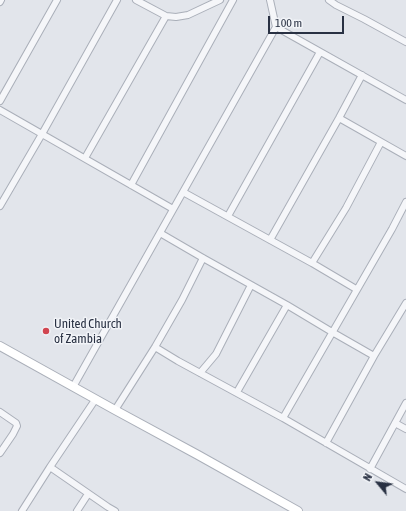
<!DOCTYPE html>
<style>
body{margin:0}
#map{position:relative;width:406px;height:511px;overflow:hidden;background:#e2e5eb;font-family:"Asap Condensed",sans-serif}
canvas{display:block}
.north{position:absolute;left:358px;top:463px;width:40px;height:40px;-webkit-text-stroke:3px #f2f4f8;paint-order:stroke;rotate:299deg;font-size:11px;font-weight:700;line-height:16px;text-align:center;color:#293143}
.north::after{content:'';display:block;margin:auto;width:14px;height:18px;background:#293143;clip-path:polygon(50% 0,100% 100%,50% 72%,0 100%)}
.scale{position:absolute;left:268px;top:16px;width:76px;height:18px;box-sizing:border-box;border:2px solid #293143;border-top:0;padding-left:5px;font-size:12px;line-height:14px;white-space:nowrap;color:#293143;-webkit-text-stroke:3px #f2f4f8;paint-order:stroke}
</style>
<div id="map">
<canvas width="406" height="511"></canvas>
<div class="north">N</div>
<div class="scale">100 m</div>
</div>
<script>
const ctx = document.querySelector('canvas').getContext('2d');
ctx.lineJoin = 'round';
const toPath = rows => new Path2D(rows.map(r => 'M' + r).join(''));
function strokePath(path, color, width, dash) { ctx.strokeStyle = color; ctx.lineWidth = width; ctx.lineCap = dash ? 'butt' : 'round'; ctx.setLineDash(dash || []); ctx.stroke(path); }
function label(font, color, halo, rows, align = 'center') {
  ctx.font = font + ' "Asap Condensed",sans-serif'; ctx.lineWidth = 3; ctx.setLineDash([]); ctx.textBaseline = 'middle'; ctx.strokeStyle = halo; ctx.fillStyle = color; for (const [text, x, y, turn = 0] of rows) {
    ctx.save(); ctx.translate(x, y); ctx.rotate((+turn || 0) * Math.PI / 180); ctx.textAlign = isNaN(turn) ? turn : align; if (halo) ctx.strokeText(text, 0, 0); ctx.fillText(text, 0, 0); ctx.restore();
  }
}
const street = toPath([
 [136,0,166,16,176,17,188,15,220,0],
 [329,0,336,5,364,19,406,42],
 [0,2,1,0],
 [276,27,406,100],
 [0,101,57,0],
 [0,110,173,209],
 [339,118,406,156],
 [85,158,166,16],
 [131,185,233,0],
 [183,192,312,263,356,289],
 [0,206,42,134,117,0],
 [228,216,320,52],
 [160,233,203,258,287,305,332,332,374,356],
 [270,240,339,118,362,75],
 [312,263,346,208,381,142],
 [155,347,178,361,283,418,406,489],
 [200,373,216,354,251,285],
 [73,387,276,27,270,0],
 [237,392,287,305],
 [115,410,155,347,182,300,203,258],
 [0,412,16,423,17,426,13,434,0,453],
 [283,418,392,229,406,202],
 [395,423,406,429],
 [326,443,374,356,406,303],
 [50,467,108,507,115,511],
 [370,469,406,403],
 [22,511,50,467,95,400],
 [77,511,88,494]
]);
const secondary = toPath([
 [0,346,115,410,198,455,298,511]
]);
strokePath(street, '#aaafb9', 8);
strokePath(secondary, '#aaafb9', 10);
strokePath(street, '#f5f6f9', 6);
strokePath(secondary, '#fff', 8);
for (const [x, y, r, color] of [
 [46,331,4,"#d14550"]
]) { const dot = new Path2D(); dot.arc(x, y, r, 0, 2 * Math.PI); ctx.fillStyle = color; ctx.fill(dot); strokePath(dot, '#f2f4f8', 1.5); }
label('13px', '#293143', '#f2f4f8', [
 ["United Church",54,324],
 ["of Zambia",54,339]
], 'left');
</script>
